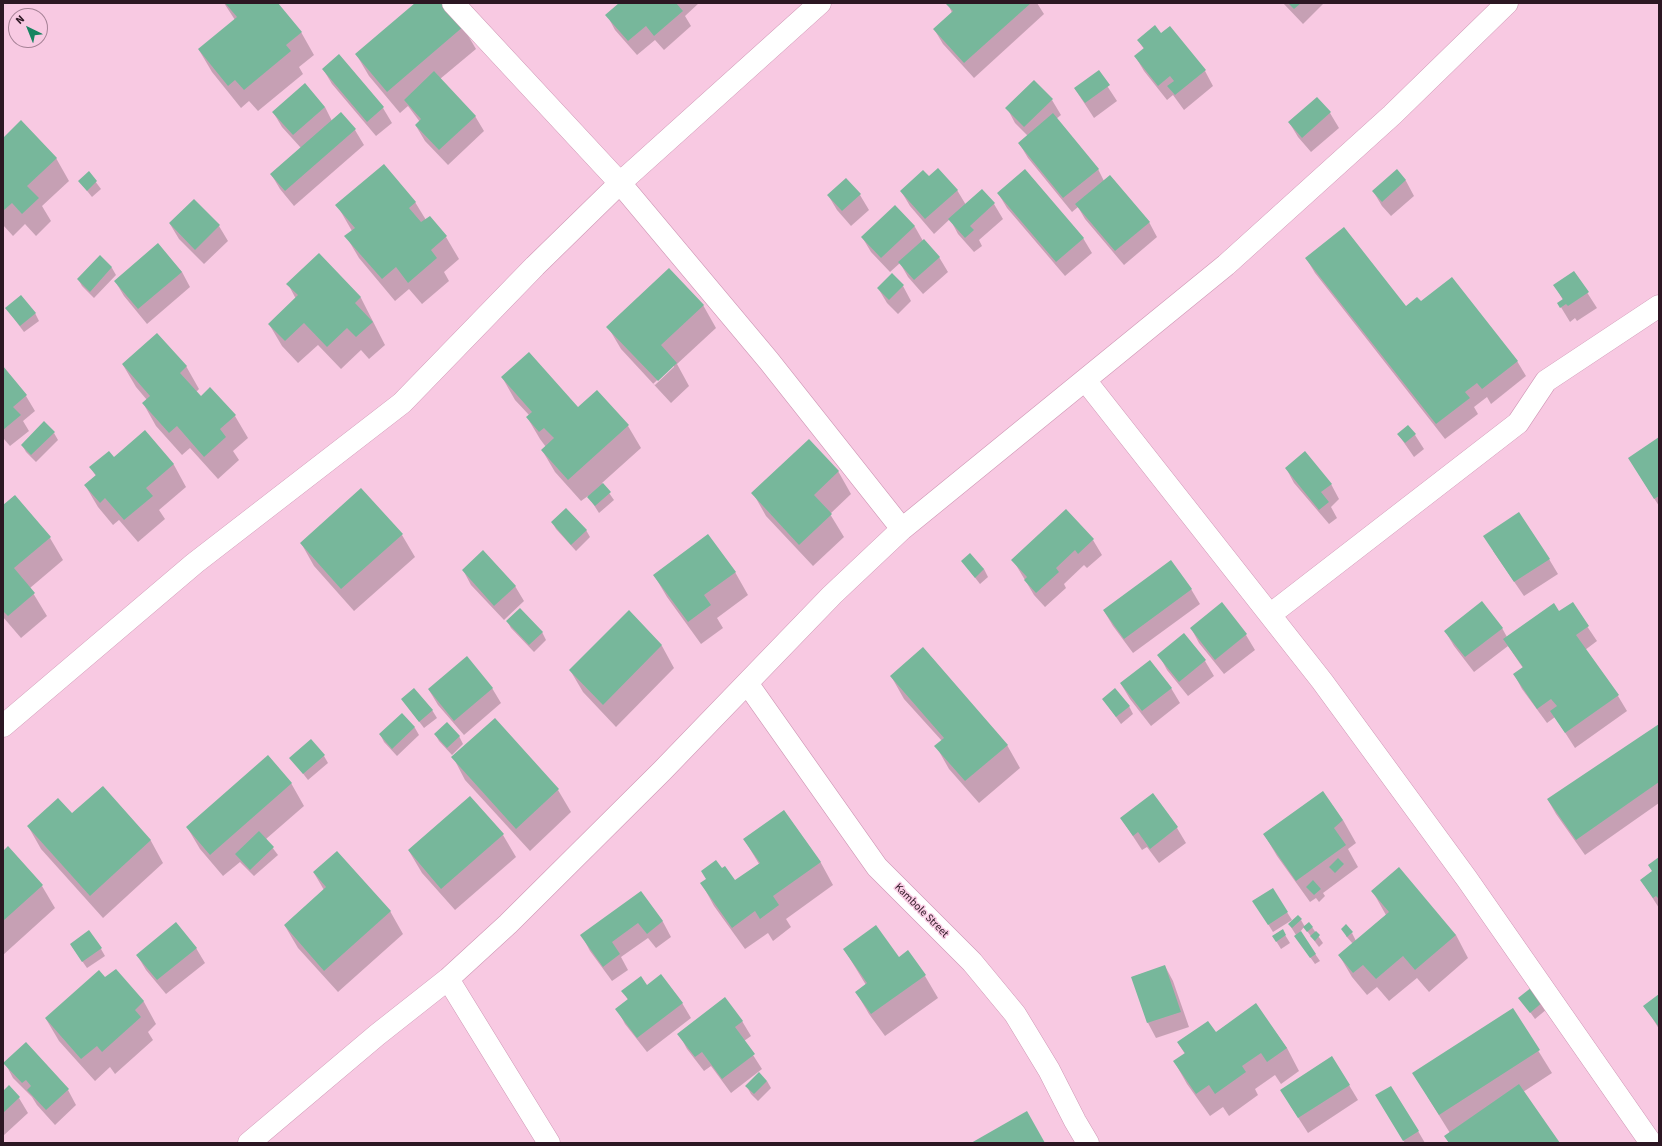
<!DOCTYPE html>
<style>
body{margin:0}
#map{position:relative;width:1662px;height:1146px;overflow:hidden;background:#f8c9e2;font-family:"Source Sans 3",sans-serif}
canvas{display:block}
.frame{position:absolute;inset:0;border:4px solid #2c1723;pointer-events:none}
.north{position:absolute;left:8px;top:8px;width:40px;height:40px;box-sizing:border-box;background:#f8c9e2;border:1px solid #a68296;border-radius:50%;rotate:317deg;font-size:11px;font-weight:700;line-height:16px;text-align:center;color:#2c1723}
.north::after{content:'';display:block;margin:auto;width:14px;height:18px;background:#178461;clip-path:polygon(50% 0,100% 100%,50% 72%,0 100%)}
</style>
<div id="map">
<canvas width="1662" height="1146"></canvas>
<div class="frame"></div>
<div class="north">N</div>
</div>
<script>
const ctx = document.querySelector('canvas').getContext('2d');
ctx.lineJoin = 'round';
function paint(path, color) { ctx.fillStyle = color; ctx.fill(path, 'evenodd'); }
const toPath = rows => new Path2D(rows.map(r => 'M' + r).join(''));
function strokePath(path, color, width, dash) { ctx.strokeStyle = color; ctx.lineWidth = width; ctx.lineCap = dash ? 'butt' : 'round'; ctx.setLineDash(dash || []); ctx.stroke(path); }
function label(font, color, halo, rows, align = 'center') {
  ctx.font = font + ' "Source Sans 3",sans-serif'; ctx.lineWidth = 3; ctx.setLineDash([]); ctx.textBaseline = 'middle'; ctx.strokeStyle = halo; ctx.fillStyle = color; for (const [text, x, y, turn = 0] of rows) {
    ctx.save(); ctx.translate(x, y); ctx.rotate((+turn || 0) * Math.PI / 180); ctx.textAlign = isNaN(turn) ? turn : align; if (halo) ctx.strokeText(text, 0, 0); ctx.fillText(text, 0, 0); ctx.restore();
  }
}
paint(toPath([
 [224,3,276,3,301,32,314,55,299,67,303,74,258,111,249,101,241,108,212,72,199,50,235,20],
 [417,3,463,27,476,49,440,79,475,116,484,131,448,165,425,141,416,126,420,122,408,106,400,113,369,76,356,54],
 [621,3,699,3,685,16,691,26,664,50,655,40,637,55,615,30,607,15],
 [949,3,1037,3,1044,14,974,78,943,44,934,29,952,13,948,4],
 [1283,3,1324,3,1303,24],
 [1161,35,1205,71,1213,86,1184,110,1173,95,1167,100,1144,71,1135,56,1144,49,1138,40],
 [339,56,383,108,392,123,376,136,332,84,323,69],
 [1098,72,1117,101,1094,118,1075,89],
 [1317,98,1330,113,1339,128,1311,152,1298,137,1289,122],
 [1052,100,1061,115,1056,119,1098,169,1104,181,1149,222,1157,237,1124,265,1085,219,1078,207,1072,212,1028,158,1019,143,1028,136,1015,123,1007,108],
 [325,107,332,121,341,114,355,130,364,145,294,206,280,189,271,174,301,148,282,127,273,112],
 [3,139,56,158,69,181,42,206,51,221,36,236,25,224,13,236,3,225],
 [1396,171,1406,181,1414,196,1391,216,1382,206,1373,191],
 [89,173,101,189,92,197,79,181],
 [929,177,957,190,966,205,982,190,994,204,1003,219,979,240,982,246,974,252,958,234,950,219,934,234,910,206,901,191],
 [846,179,860,195,869,210,851,226,837,210,828,195],
 [998,193,1083,238,1092,253,1065,276,1007,208],
 [194,200,219,226,228,241,204,264,179,239,170,224],
 [415,202,426,220,446,237,459,259,444,272,449,281,422,304,409,289,395,301,359,258,346,236,352,231,337,205],
 [895,206,915,227,923,241,939,257,948,272,923,294,908,277,900,263,890,272,871,252,862,237],
 [158,245,182,272,190,287,147,324,124,296,115,281],
 [319,254,361,298,385,345,369,359,361,350,341,369,318,345,298,363,282,346,269,324,296,299,288,284],
 [100,256,112,268,116,275,94,298,82,286,78,279],
 [1306,258,1406,307,1421,303,1517,361,1526,376,1491,404,1487,397,1474,407,1478,414,1445,439,1315,273],
 [1574,272,1597,308,1577,321,1575,318,1570,322,1559,304,1563,300,1555,286],
 [903,286,911,301,898,314,887,303,878,288],
 [703,305,716,328,677,364,689,386,671,403,621,349,608,327],
 [674,364,674,367,655,385,653,384],
 [6,308,35,313,39,321,24,332],
 [123,365,186,366,199,389,196,392,201,397,235,416,248,438,233,451,239,460,218,479,190,448,182,455,156,426,143,403,147,400,136,387],
 [3,368,26,396,35,411,23,421,29,431,10,446,3,438],
 [502,377,578,408,628,426,641,448,602,483,614,500,599,513,588,496,581,501,555,472,542,450,546,447,540,439,527,417,529,415,515,400],
 [145,431,174,465,186,487,159,510,165,519,138,542,119,520,113,525,98,507,85,485,96,476,90,467,114,458],
 [54,433,58,440,36,462,26,452,22,445],
 [1398,434,1415,435,1424,449,1414,457],
 [1659,438,1659,506,1638,473],
 [1286,468,1331,484,1339,499,1331,507,1337,518,1329,524,1294,483],
 [838,471,851,494,830,514,844,537,813,566,766,516,753,493],
 [361,490,402,535,415,557,354,611,314,566,301,543],
 [14,496,50,538,63,560,30,588,47,616,21,638,3,617,3,506],
 [552,522,586,530,590,537,576,551,556,529],
 [1093,540,1102,555,1087,568,1084,565,1064,584,1066,588,1045,607,1034,595,1013,560],
 [1493,551,1549,559,1558,574,1524,596],
 [962,561,984,569,988,577,980,584],
 [463,570,515,586,524,601,504,620,471,585],
 [735,572,748,595,717,618,723,628,701,644,667,597,654,575],
 [1191,589,1200,604,1133,653,1113,626,1104,611],
 [1222,604,1246,635,1255,650,1224,674,1199,643,1191,628],
 [1572,604,1597,641,1585,650,1618,696,1627,711,1575,748,1555,717,1547,723,1522,689,1514,674,1523,668,1508,646,1474,672,1454,646,1445,631,1502,628,1507,637,1559,613],
 [629,612,662,646,674,668,616,727,583,692,570,670],
 [507,621,542,632,546,640,534,652,511,628],
 [1159,655,1205,661,1214,676,1188,696,1167,670],
 [891,676,1007,745,1020,768,979,803,949,769,936,746,942,741,904,699],
 [1121,684,1171,688,1180,703,1151,726,1130,699],
 [492,688,501,703,464,735,438,705,429,690],
 [414,689,432,710,437,718,424,728,402,699],
 [1103,699,1129,706,1133,714,1121,724],
 [402,714,415,728,419,735,397,756,384,742,380,734],
 [494,720,558,790,571,812,530,851,465,780,453,757],
 [1659,725,1659,803,1585,855,1556,814,1548,800],
 [435,734,459,736,463,744,452,755,439,741],
 [324,756,328,763,308,780,291,758],
 [291,783,304,806,266,839,278,855,254,876,240,862,223,876,200,849,187,827],
 [102,787,151,841,163,863,103,918,41,849,28,826,72,815],
 [1153,795,1177,828,1186,843,1159,863,1147,847,1142,850,1121,818],
 [784,811,821,863,833,885,786,919,791,927,773,941,768,933,745,949,714,906,702,884,735,882,759,864,744,839],
 [1343,820,1356,843,1348,849,1358,867,1323,893,1325,896,1319,902,1316,898,1310,902,1277,856,1264,834],
 [503,835,516,857,455,910,422,873,409,851],
 [8,847,42,886,55,908,3,955,3,852],
 [1659,859,1659,908,1641,880,1653,871],
 [314,873,390,911,403,934,338,992,298,948,285,926,324,890],
 [1272,889,1292,920,1273,932,1258,908],
 [641,892,663,922,671,937,656,948,648,938,621,957,628,970,612,981,590,951,582,936],
 [1373,892,1456,935,1468,958,1429,992,1417,978,1389,1001,1377,987,1367,995,1352,977,1339,955,1353,944,1346,936,1352,933,1356,941,1386,915],
 [1301,920,1305,927,1312,927,1323,943,1319,947,1304,927,1300,932,1320,961,1315,964,1300,943,1296,935,1289,924],
 [1282,930,1290,943,1281,949,1273,936],
 [71,945,101,949,105,956,87,968],
 [196,948,205,963,166,994,146,970,137,955],
 [844,949,899,958,908,952,925,976,938,998,885,1036,869,1014,856,992,866,985],
 [1165,966,1173,981,1189,1027,1156,1038,1148,1023,1132,977],
 [115,970,144,1002,156,1024,148,1032,153,1040,115,1074,110,1067,95,1081,59,1041,46,1019,105,979],
 [647,986,682,1003,691,1018,647,1052,625,1024,617,1009,628,1000,623,991],
 [1532,988,1547,1009,1535,1019,1520,998],
 [1659,995,1659,1029,1645,1006],
 [1256,1005,1287,1048,1299,1071,1281,1084,1275,1075,1255,1089,1258,1095,1229,1116,1223,1107,1210,1116,1187,1084,1174,1061,1185,1054,1178,1043,1215,1033],
 [1513,1010,1552,1073,1523,1092,1559,1143,1449,1143,1445,1136,1450,1133,1427,1096],
 [742,1021,751,1036,744,1041,762,1069,731,1093,711,1066,704,1071,687,1049,679,1034],
 [5,1063,68,1090,76,1105,55,1125,37,1105,32,1097,13,1078],
 [767,1081,771,1088,758,1101,751,1094,747,1087],
 [1349,1085,1358,1100,1308,1133,1290,1105],
 [9,1087,19,1098,28,1113,3,1136,3,1090,4,1091],
 [1385,1110,1418,1131,1425,1143,1405,1143]
]), '#0003');
paint(toPath([
 [225,3,278,3,302,32,286,45,291,51,244,90,235,80,228,86,198,49,237,17],
 [415,3,445,3,464,26,387,92,355,54],
 [619,3,676,3,683,11,654,36,646,26,628,41,605,15],
 [948,3,1031,3,964,63,933,29,953,11,946,4],
 [1288,3,1301,3,1294,9],
 [1155,25,1161,33,1170,26,1206,70,1175,95,1167,86,1174,81,1170,76,1158,86,1134,56,1144,48,1137,40],
 [339,54,384,107,367,122,322,69],
 [1099,70,1110,85,1085,103,1074,88],
 [434,71,476,116,439,150,415,125,421,119,404,100],
 [1034,80,1053,99,1024,127,1005,108],
 [305,83,325,107,293,135,272,112],
 [1317,97,1331,112,1302,138,1288,122],
 [341,112,356,129,285,191,270,174],
 [1053,113,1099,169,1063,198,1018,143],
 [21,120,57,158,27,186,39,198,22,214,12,203,3,211,3,138],
 [384,164,416,202,409,208,421,222,430,216,447,236,431,250,437,258,408,283,396,267,382,279,344,236,355,228,335,205],
 [938,168,958,190,925,219,900,191,923,170,929,176],
 [1025,169,1084,238,1056,262,997,193],
 [1397,169,1406,180,1382,202,1372,191],
 [89,171,97,181,87,191,78,181],
 [1110,175,1150,222,1115,251,1075,204],
 [846,178,861,194,842,211,827,195],
 [982,189,995,203,970,226,974,230,965,238,948,219],
 [194,199,220,225,195,250,169,223],
 [895,205,915,226,881,258,861,237],
 [1344,227,1406,306,1417,297,1421,301,1452,277,1518,361,1482,389,1477,383,1465,392,1470,398,1436,424,1305,258],
 [924,239,940,257,914,280,898,262],
 [158,243,182,272,138,309,114,281],
 [319,253,361,297,355,303,373,322,356,337,347,328,327,347,304,323,285,341,268,324,298,295,286,284],
 [100,255,112,267,90,292,77,279],
 [669,268,704,305,661,345,677,363,658,381,606,327],
 [1574,271,1589,292,1568,306,1566,304,1560,308,1557,303,1563,299,1553,285],
 [892,273,904,285,889,300,877,288],
 [21,295,36,313,20,326,5,308],
 [157,333,187,366,180,373,201,396,210,387,236,415,220,429,226,437,204,457,177,426,169,433,142,403,150,396,122,364],
 [529,352,578,407,597,390,629,425,568,480,541,450,554,438,544,428,539,432,526,417,532,412,501,377],
 [3,366,27,395,13,407,21,415,3,430],
 [44,421,55,432,31,455,21,445],
 [1408,425,1416,434,1405,443,1397,434],
 [145,430,174,464,146,488,153,496,124,520,105,498,100,503,84,485,96,475,89,467,109,451,114,457],
 [1659,437,1659,496,1654,499,1628,458],
 [809,439,839,471,814,495,832,514,799,545,751,493],
 [1305,451,1332,484,1321,492,1329,502,1319,510,1285,468],
 [603,483,611,492,595,506,587,497],
 [361,488,403,534,341,589,300,543],
 [15,495,51,537,14,568,35,593,8,616,3,611,3,505],
 [566,508,587,530,571,545,551,522],
 [1066,509,1094,539,1078,554,1075,550,1056,568,1059,572,1036,593,1024,580,1027,577,1011,560],
 [1519,512,1550,559,1514,582,1483,536],
 [708,534,736,572,704,595,711,605,688,622,653,575],
 [483,550,516,586,494,606,462,570],
 [970,553,984,569,975,578,961,561],
 [1171,560,1192,589,1124,639,1103,610],
 [1482,601,1503,628,1465,657,1444,631],
 [1222,602,1247,634,1215,660,1190,628],
 [1573,602,1589,626,1576,635,1619,695,1565,733,1550,711,1557,706,1551,699,1537,709,1513,674,1523,667,1503,639,1554,603,1559,611],
 [520,608,543,632,529,645,506,621],
 [629,610,662,645,603,705,569,670],
 [1184,633,1206,660,1179,682,1157,655],
 [923,647,1008,745,965,781,934,746,944,738,890,676],
 [467,656,493,688,454,721,428,689],
 [1150,660,1172,688,1142,711,1120,683],
 [414,688,433,710,419,722,401,699],
 [1115,688,1130,706,1116,717,1102,699],
 [402,713,415,727,392,749,379,734],
 [495,718,559,789,516,829,451,757],
 [447,722,460,736,447,748,434,734],
 [1659,724,1659,782,1576,840,1547,799],
 [311,739,325,755,303,774,289,758],
 [268,755,292,783,210,855,186,827],
 [103,786,151,840,90,896,27,826,58,798,72,813],
 [1323,791,1343,820,1334,828,1346,845,1296,881,1263,834],
 [1153,793,1178,827,1150,849,1138,832,1133,836,1120,818],
 [470,796,504,834,441,889,408,850],
 [784,810,821,862,773,896,779,905,760,919,755,911,732,928,700,883,706,879,701,871,716,860,722,868,725,866,735,880,760,863,743,839],
 [259,831,274,847,250,870,235,854],
 [8,846,43,885,3,921,3,851],
 [337,851,391,911,324,971,284,925,326,887,313,872],
 [1659,857,1659,899,1656,896,1653,898,1640,880,1652,871,1648,865],
 [1338,858,1344,864,1335,873,1329,867],
 [1399,867,1456,935,1415,970,1403,956,1376,979,1363,965,1353,973,1338,955,1389,912,1371,891],
 [1313,880,1321,889,1314,895,1306,887],
 [1273,888,1288,912,1268,925,1252,901],
 [641,891,663,921,647,934,638,923,612,942,620,954,603,967,580,935],
 [1298,915,1302,919,1292,928,1288,924],
 [176,922,197,948,157,980,136,955],
 [1309,922,1313,927,1307,932,1303,927],
 [1346,924,1353,932,1347,937,1341,929],
 [876,925,899,957,908,950,926,975,871,1014,855,992,867,983,843,949],
 [1283,929,1286,935,1276,942,1272,936],
 [89,930,102,948,82,962,70,944],
 [1301,931,1316,954,1310,958,1294,936],
 [1316,931,1320,935,1315,941,1310,936],
 [1165,965,1181,1012,1147,1023,1131,977],
 [116,969,144,1001,135,1010,141,1017,102,1052,97,1046,81,1059,45,1018,99,970,105,977],
 [661,974,683,1003,637,1038,615,1009,628,999,621,991,641,976,647,985],
 [1532,987,1544,1001,1530,1013,1518,998],
 [1659,994,1659,1027,1643,1006],
 [725,997,743,1021,735,1027,755,1054,722,1079,702,1052,695,1057,677,1034],
 [1256,1003,1287,1048,1267,1062,1261,1053,1242,1066,1246,1072,1215,1094,1209,1085,1196,1094,1173,1061,1185,1053,1177,1042,1208,1021,1216,1032],
 [1513,1008,1540,1050,1439,1115,1412,1073],
 [26,1042,69,1089,46,1110,27,1090,31,1086,26,1080,22,1083,3,1063],
 [1332,1056,1350,1085,1298,1118,1280,1090],
 [759,1072,767,1081,754,1094,745,1086],
 [1519,1084,1560,1143,1449,1143,1444,1136],
 [9,1085,20,1097,3,1113,3,1088,4,1090],
 [1391,1086,1419,1131,1403,1141,1375,1095],
 [1027,1111,1045,1143,971,1143]
]), '#77b79b');
const minor = toPath([
 [453,3,620,183,769,361,902,529],
 [1085,380,1322,681,1467,879,1651,1143],
 [1271,614,1518,423,1546,381,1659,306],
 [747,683,877,867,972,962,1015,1014,1049,1070,1075,1121,1088,1143],
 [3,726,195,563,402,403,535,266,620,183,820,3],
 [448,979,549,1143],
 [249,1143,377,1035,448,979,508,924,662,771,832,595,902,529,1226,265,1392,115,1507,3]
]);
strokePath(minor, '#ce96b4', 23);
strokePath(minor, '#fff', 22);
label('11px', '#2c1723', '#f8c9e2', [
 ["Kambole Street",921,911,45]
]);
</script>
